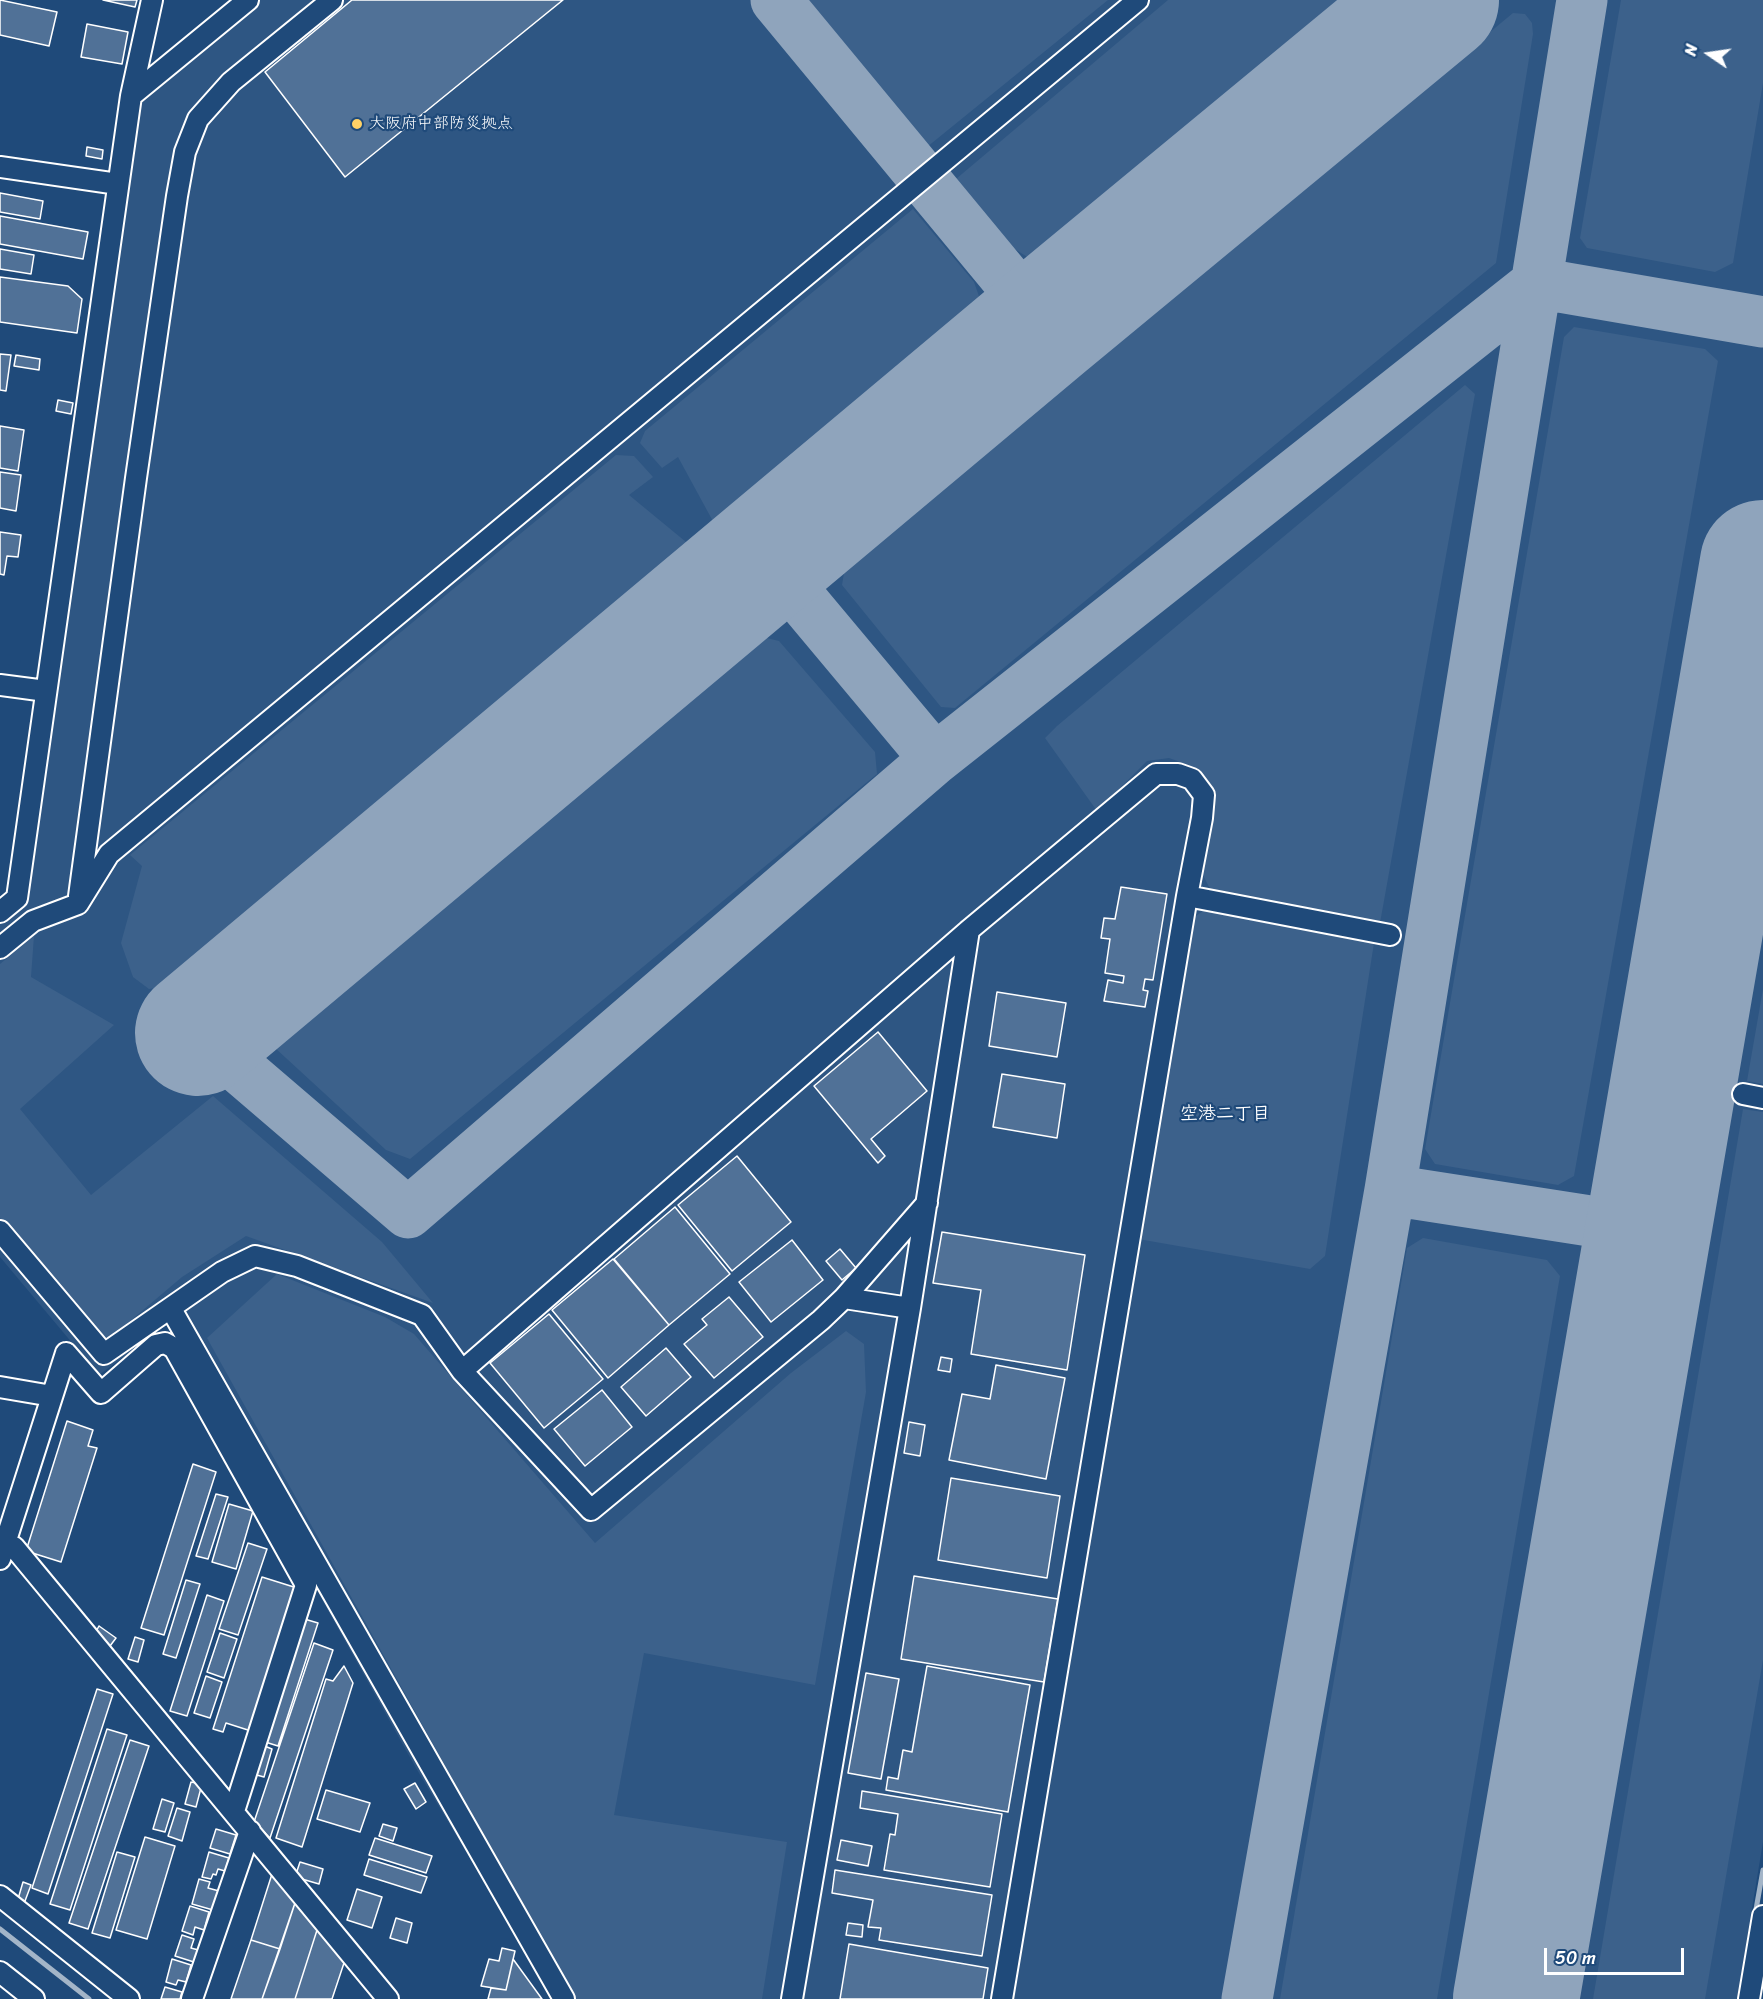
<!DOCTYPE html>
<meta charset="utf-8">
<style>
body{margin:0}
#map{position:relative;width:1763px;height:1999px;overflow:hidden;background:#1f4a7a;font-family:Sriracha,sans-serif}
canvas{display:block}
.north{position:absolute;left:1679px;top:24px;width:60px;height:60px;-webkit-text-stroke:4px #1f4a7a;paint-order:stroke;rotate:283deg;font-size:16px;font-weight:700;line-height:24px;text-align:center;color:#fff}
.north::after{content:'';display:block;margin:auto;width:21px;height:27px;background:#fff;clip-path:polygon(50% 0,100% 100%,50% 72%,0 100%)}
.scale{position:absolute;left:1544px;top:1948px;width:140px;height:27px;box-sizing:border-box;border:3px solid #fff;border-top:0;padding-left:8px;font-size:18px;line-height:21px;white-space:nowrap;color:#fff;-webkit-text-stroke:4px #1f4a7a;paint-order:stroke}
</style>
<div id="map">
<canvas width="1763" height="1999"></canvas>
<div class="north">N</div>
<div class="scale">50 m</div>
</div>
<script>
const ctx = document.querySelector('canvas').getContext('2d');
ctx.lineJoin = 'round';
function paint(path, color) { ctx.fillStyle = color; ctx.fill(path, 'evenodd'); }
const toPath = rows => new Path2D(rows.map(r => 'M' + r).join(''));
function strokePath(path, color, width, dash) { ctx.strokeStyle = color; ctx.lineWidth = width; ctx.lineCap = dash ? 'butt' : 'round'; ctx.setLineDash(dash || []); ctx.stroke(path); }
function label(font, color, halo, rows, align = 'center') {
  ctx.font = font + ' Sriracha,"Klee One",sans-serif'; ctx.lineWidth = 4.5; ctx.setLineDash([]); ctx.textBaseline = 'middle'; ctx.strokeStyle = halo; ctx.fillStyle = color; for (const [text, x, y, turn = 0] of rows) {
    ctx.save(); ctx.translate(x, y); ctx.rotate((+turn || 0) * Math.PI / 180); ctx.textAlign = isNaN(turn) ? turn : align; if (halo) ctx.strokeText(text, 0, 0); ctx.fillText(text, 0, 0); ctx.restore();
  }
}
paint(toPath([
 [259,0,1763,0,1763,1842,1737,1999,554,1999,416,1768,168,1324,99,1375,0,1257,0,921,24,900,137,100]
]), '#2e5683');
paint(toPath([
 [805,0,1108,0,927,147],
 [1168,0,1353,0,1060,248,1035,262,1007,244,956,179],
 [1621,0,1763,0,1763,83,1733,263,1715,272,1587,248,1580,238],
 [1513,13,1525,14,1532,23,1533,34,1496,263,955,708,941,707,842,585,845,567],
 [913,209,974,282,982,305,973,317,715,525,678,457,662,468,640,443,645,431],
 [1574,327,1705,349,1718,361,1574,1176,1558,1185,1435,1164,1425,1149,1564,337],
 [1465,385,1475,394,1380,923,1222,896,1209,887,1203,875,1215,809,1213,787,1197,768,1169,758,1147,761,1097,811,1045,738,1057,726],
 [616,455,634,456,653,477,629,495,697,551,163,987,149,989,133,977,121,943,142,866,130,855],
 [763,637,779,641,875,752,877,774,410,1159,386,1150,274,1047],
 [1206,909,1374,943,1325,1256,1310,1269,1138,1239,1193,918],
 [34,936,31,977,114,1025,20,1109,91,1195,213,1096,382,1242,433,1303,246,1236,182,1277,110,1338,94,1333,0,1218,0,964],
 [1763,989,1763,1084,1747,1081],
 [1743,1109,1763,1112,1763,1660,1705,1999,1593,1999],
 [1423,1238,1547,1260,1560,1276,1437,1999,1280,1999,1407,1248],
 [277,1274,385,1317,414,1334,595,1543,791,1373,846,1331,864,1344,866,1392,815,1685,644,1653,614,1815,787,1842,762,1999,575,1999,207,1338]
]), '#3c618b');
strokePath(toPath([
 [1755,1915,1763,1870],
 [0,1929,89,1999]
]), '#a3b5c8', 5);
strokePath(toPath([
 [776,0,1044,324],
 [766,557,935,759],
 [198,1033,408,1213,935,759,1537,283,1763,322],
 [1390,1190,1648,1230],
 [1247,1999,1390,1190,1582,0]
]), '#8fa4bc', 51);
strokePath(toPath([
 [198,1033,1044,324,1436,0],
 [1516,1999,1763,563]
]), '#8fa4bc', 126);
const building = toPath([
 [0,0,57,12,49,46,0,35,0,0],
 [103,0,137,0,135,7,103,0],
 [352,0,563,0,345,177,265,72,352,0],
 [87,24,128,32,122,64,81,57,87,24],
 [87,147,103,150,102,159,86,156,87,147],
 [0,193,43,201,40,219,0,212,0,193],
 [0,216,88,232,83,259,0,244,0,216],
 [0,249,34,255,31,274,0,269,0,249],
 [0,277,68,286,82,299,77,333,0,322,0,277],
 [0,354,11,355,6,391,0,390,0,354],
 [16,355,40,359,39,370,14,366,16,355],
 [58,400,73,403,71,414,56,411,58,400],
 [0,426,24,430,18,471,0,468,0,426],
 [0,472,21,475,16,511,0,508,0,472],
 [0,532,21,535,18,557,7,556,4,575,0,574,0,532],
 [1121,887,1167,894,1153,980,1145,979,1143,990,1148,991,1145,1007,1104,1001,1108,980,1123,983,1124,976,1105,973,1110,939,1101,938,1104,918,1115,919,1121,887],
 [997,992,1066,1003,1057,1057,989,1046,997,992],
 [878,1032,927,1091,871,1139,885,1156,878,1163,814,1086,878,1032],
 [1002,1074,1065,1084,1057,1138,993,1127,1002,1074],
 [737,1156,791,1222,732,1271,678,1205,737,1156],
 [675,1207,730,1274,669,1325,614,1259,675,1207],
 [942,1232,1085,1255,1067,1370,971,1354,981,1290,933,1283,942,1232],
 [792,1240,823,1280,771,1322,739,1282,792,1240],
 [840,1249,856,1268,842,1280,826,1261,840,1249],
 [613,1259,669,1325,608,1378,552,1310,613,1259],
 [729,1297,763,1337,714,1378,684,1344,707,1325,702,1319,729,1297],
 [549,1314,603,1379,544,1428,490,1363,549,1314],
 [666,1348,691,1377,646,1416,621,1387,666,1348],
 [941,1357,952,1359,950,1372,938,1370,941,1357],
 [996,1365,1065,1378,1046,1479,949,1460,962,1394,990,1399,996,1365],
 [602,1390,632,1427,585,1466,554,1429,602,1390],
 [67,1421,93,1430,88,1446,97,1448,61,1562,26,1551,67,1421],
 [909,1422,925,1425,920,1456,904,1453,909,1422],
 [193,1464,216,1472,164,1635,141,1628,193,1464],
 [951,1478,1060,1496,1047,1578,938,1560,951,1478],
 [216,1494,228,1497,208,1559,196,1556,216,1494],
 [229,1504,253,1511,236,1569,212,1562,229,1504],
 [248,1543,267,1549,238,1635,219,1629,248,1543],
 [914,1576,1058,1599,1044,1682,901,1659,914,1576],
 [262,1577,297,1588,251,1731,226,1723,223,1732,213,1729,262,1577],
 [186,1580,200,1584,176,1658,163,1654,186,1580],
 [207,1595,224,1601,187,1716,170,1711,207,1595],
 [301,1618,318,1623,278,1746,262,1741,301,1618],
 [99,1626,116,1638,110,1646,94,1635,99,1626],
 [220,1633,237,1639,224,1678,207,1672,220,1633],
 [135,1637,144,1640,138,1662,128,1659,135,1637],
 [314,1643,333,1650,270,1838,254,1822,314,1643],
 [344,1666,353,1683,302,1847,276,1838,326,1679,333,1681,344,1666],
 [927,1666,1030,1685,1008,1812,886,1790,888,1777,898,1779,903,1750,912,1752,927,1666],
 [866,1673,899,1679,881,1779,848,1773,866,1673],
 [206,1676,222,1682,210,1718,194,1713,206,1676],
 [97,1689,113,1694,48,1894,32,1888,97,1689],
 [107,1729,127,1735,70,1910,50,1904,107,1729],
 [130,1740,149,1746,88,1929,69,1923,130,1740],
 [262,1745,272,1749,264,1777,253,1774,262,1745],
 [191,1782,202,1784,196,1807,185,1804,191,1782],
 [415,1783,426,1802,416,1809,404,1789,415,1783],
 [326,1790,370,1803,360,1832,317,1819,326,1790],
 [862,1791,1002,1814,990,1887,884,1870,890,1834,895,1835,898,1814,860,1808,862,1791],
 [162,1799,174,1803,165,1832,153,1829,162,1799],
 [177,1808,190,1812,182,1841,168,1836,177,1808],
 [383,1824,397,1828,393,1841,379,1836,383,1824],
 [216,1829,236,1835,230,1854,210,1848,216,1829],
 [145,1837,175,1846,147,1939,116,1930,145,1837],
 [375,1838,432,1856,426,1873,369,1855,375,1838],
 [841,1840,872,1846,868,1866,837,1860,841,1840],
 [117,1852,135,1857,110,1938,92,1933,117,1852],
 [209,1852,229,1858,225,1871,218,1869,216,1875,213,1874,211,1879,202,1877,209,1852],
 [369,1859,427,1877,421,1893,364,1875,369,1859],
 [300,1862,323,1869,319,1884,295,1877,300,1862],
 [835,1870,992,1895,982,1956,879,1940,881,1928,868,1927,873,1900,832,1893,835,1870],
 [272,1874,296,1900,280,1949,251,1940,272,1874],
 [199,1879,210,1882,208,1888,219,1891,213,1910,192,1904,199,1879],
 [23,1882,31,1885,25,1901,18,1899,23,1882],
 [357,1889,382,1897,372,1928,347,1920,357,1889],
 [296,1900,318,1927,295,1999,262,1999,296,1900],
 [190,1906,209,1912,204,1930,195,1927,193,1935,182,1931,190,1906],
 [396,1918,412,1923,407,1943,390,1938,396,1918],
 [848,1923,863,1925,862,1937,846,1935,848,1923],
 [318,1927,345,1960,332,1999,295,1999,318,1927],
 [182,1935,194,1939,191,1948,202,1951,197,1963,175,1956,182,1935],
 [251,1940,280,1949,262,1999,231,1999,251,1940],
 [849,1944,988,1968,983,1999,840,1999,849,1944],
 [502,1948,515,1951,506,1990,481,1986,489,1959,499,1961,502,1948],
 [172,1959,191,1965,186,1982,178,1980,176,1985,166,1982,172,1959],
 [513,1959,542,1999,488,1999,491,1988,506,1990,513,1959],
 [165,1987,182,1992,180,1999,161,1999,165,1987]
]);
paint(building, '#507197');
strokePath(building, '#fff', 1.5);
const minor = toPath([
 [131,96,152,0],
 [0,167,118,184],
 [0,685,46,691],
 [79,896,136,478,177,196,185,152,198,119,231,82,332,0],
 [1187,896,1390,935],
 [0,912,17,898,131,96,248,0],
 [0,948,33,921,78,904,109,854,1138,0],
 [1743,1094,1763,1098],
 [0,1231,104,1354,222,1272,255,1256,297,1266,422,1315,462,1371,591,1510,821,1320,844,1298,927,1203],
 [844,1298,910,1308],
 [171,1309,564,1999],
 [66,1353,101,1393,156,1345,165,1343,174,1348,306,1585,234,1811],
 [462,1371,969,930,1156,774,1178,774,1192,779,1204,795,1202,818,1187,896,1002,1999],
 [0,1387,52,1396],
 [0,1544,14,1547,388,1999],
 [0,1559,66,1353],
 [0,1896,129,1999],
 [0,1972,34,1999],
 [192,1999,250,1831],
 [792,1999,910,1308,969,930],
 [1749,1999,1763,1916]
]);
strokePath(minor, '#fff', 24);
strokePath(minor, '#1f4a7a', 20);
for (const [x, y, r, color] of [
 [357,124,6,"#ffd166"]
]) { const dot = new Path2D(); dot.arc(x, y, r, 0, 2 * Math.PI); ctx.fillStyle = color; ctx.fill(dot); strokePath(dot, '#1f4a7a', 2); }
label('16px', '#fff', '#1f4a7a', [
 ["大阪府中部防災拠点",369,124]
], 'left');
label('bold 18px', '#fff', '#1f4a7a', [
 ["空港二丁目",1225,1114]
]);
</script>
